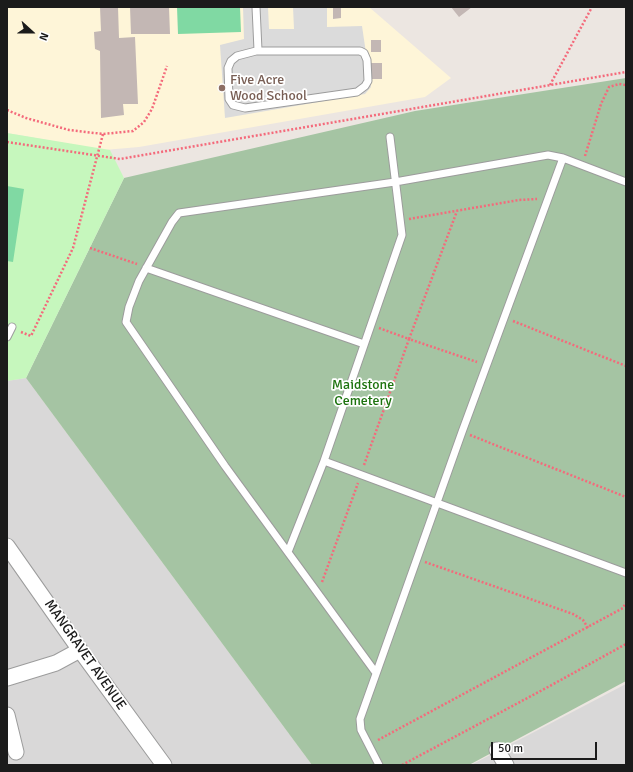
<!DOCTYPE html>
<style>
body{margin:0}
#map{position:relative;width:633px;height:772px;overflow:hidden;background:#ece6e1;font-family:Signika,sans-serif}
canvas{display:block}
.frame{position:absolute;inset:0;border:8px solid #1b1b1b;pointer-events:none}
.north{position:absolute;left:12px;top:12px;width:40px;height:40px;-webkit-text-stroke:3px #fff;paint-order:stroke;rotate:111deg;font-size:11px;font-weight:700;line-height:16px;text-align:center;color:#1b1b1b}
.north::after{content:'';display:block;margin:auto;width:14px;height:18px;background:#1b1b1b;clip-path:polygon(50% 0,100% 100%,50% 72%,0 100%)}
.scale{position:absolute;left:491px;top:742px;width:106px;height:18px;box-sizing:border-box;border:2px solid #1b1b1b;border-top:0;padding-left:5px;font-size:12px;line-height:14px;white-space:nowrap;color:#1b1b1b;-webkit-text-stroke:3px #fff;paint-order:stroke}
</style>
<div id="map">
<canvas width="633" height="772"></canvas>
<div class="frame"></div>
<div class="north">N</div>
<div class="scale">50 m</div>
</div>
<script>
const ctx = document.querySelector('canvas').getContext('2d');
ctx.lineJoin = 'round';
function paint(path, color) { ctx.fillStyle = color; ctx.fill(path, 'evenodd'); }
const toPath = rows => new Path2D(rows.map(r => 'M' + r).join(''));
function strokePath(path, color, width, dash) { ctx.strokeStyle = color; ctx.lineWidth = width; ctx.lineCap = dash ? 'butt' : 'round'; ctx.setLineDash(dash || []); ctx.stroke(path); }
function label(font, color, halo, rows, align = 'center') {
  ctx.font = font + ' Signika,sans-serif'; ctx.lineWidth = 3.5; ctx.setLineDash([]); ctx.textBaseline = 'middle'; ctx.strokeStyle = halo; ctx.fillStyle = color; for (const [text, x, y, turn = 0] of rows) {
    ctx.save(); ctx.translate(x, y); ctx.rotate((+turn || 0) * Math.PI / 180); ctx.textAlign = isNaN(turn) ? turn : align; if (halo) ctx.strokeText(text, 0, 0); ctx.fillText(text, 0, 0); ctx.restore();
  }
}
paint(toPath([
 [26,378,312,765,7,765,7,381],
 [626,684,626,765,471,765]
]), '#d9d8d8');
paint(toPath([
 [7,7,369,7,451,78,425,97,139,147,104,150,7,133]
]), '#fef5d8');
paint(toPath([
 [626,78,626,681,469,765,312,765,26,378,124,178,415,111]
]), '#a5c4a3');
paint(toPath([
 [7,133,110,150,124,178,26,378,7,381]
]), '#c6f7bd');
paint(toPath([
 [177,7,240,7,241,32,178,34],
 [7,186,24,189,13,262,7,261]
]), '#80d9a3');
paint(toPath([
 [243,7,268,7,269,29,294,29,293,7,327,7,327,27,362,26,371,87,365,94,225,118,220,45,244,39]
]), '#dbdbdb');
paint(toPath([
 [100,7,118,7,119,38,135,37,138,104,123,104,124,115,101,118,100,51,95,49,94,32,101,31],
 [130,7,169,7,170,34,131,34],
 [333,7,341,7,341,18,333,19],
 [451,7,472,7,459,17],
 [371,40,381,40,381,52,371,52],
 [371,63,382,63,382,79,371,79]
]), '#c3b7b4');
const service = toPath([
 [256,7,258,50],
 [256,51,360,51,364,53,367,60,368,81,365,86,357,92,245,108,233,105,229,99,228,68,231,61,237,56,256,51],
 [390,137,402,235,324,461,626,573],
 [146,268,364,344],
 [7,337,12,327],
 [288,552,324,461],
 [376,673,225,466,126,322,129,307,139,281,172,222,179,213,395,182,548,155,563,158,626,182],
 [379,765,361,730,360,719,462,432,563,158]
]);
const minor = toPath([
 [7,546,80,650,164,765],
 [7,678,56,663,80,650],
 [7,715,16,752],
 [497,750,506,765]
]);
strokePath(service, '#9c9c9c', 9);
strokePath(minor, '#9c9c9c', 17);
strokePath(toPath([
 [550,85,592,7],
 [7,110,26,118,69,130,103,134,133,131,144,122,152,109,167,66],
 [7,142,120,159,626,72],
 [585,156,601,104,609,87,619,84,626,85],
 [409,219,519,200,537,199],
 [90,248,137,264],
 [513,321,626,366],
 [379,328,409,339,457,211],
 [21,332,31,336,73,248,103,134],
 [470,435,626,497],
 [364,465,409,339,477,362],
 [425,562,573,614,583,620,588,628],
 [322,582,358,483],
 [378,740,623,608,626,602],
 [402,765,548,687,626,644]
]), '#f46a7b', 2.5, [2, 2]);
strokePath(service, '#fff', 7);
strokePath(minor, '#fff', 15);
for (const [x, y, r, color] of [
 [222,88,4,"#8d6e63"]
]) { const dot = new Path2D(); dot.arc(x, y, r, 0, 2 * Math.PI); ctx.fillStyle = color; ctx.fill(dot); strokePath(dot, '#fff', 1.5); }
label('14px', '#785e54', '#fff', [
 ["Five Acre",230,80],
 ["Wood School",230,96]
], 'left');
label('14px', '#1d730f', '#fff', [
 ["Maidstone",363,385],
 ["Cemetery",363,401]
]);
label('14px', '#1b1b1b', '#fff', [
 ["MANGRAVET AVENUE",85,655,55]
]);
</script>
